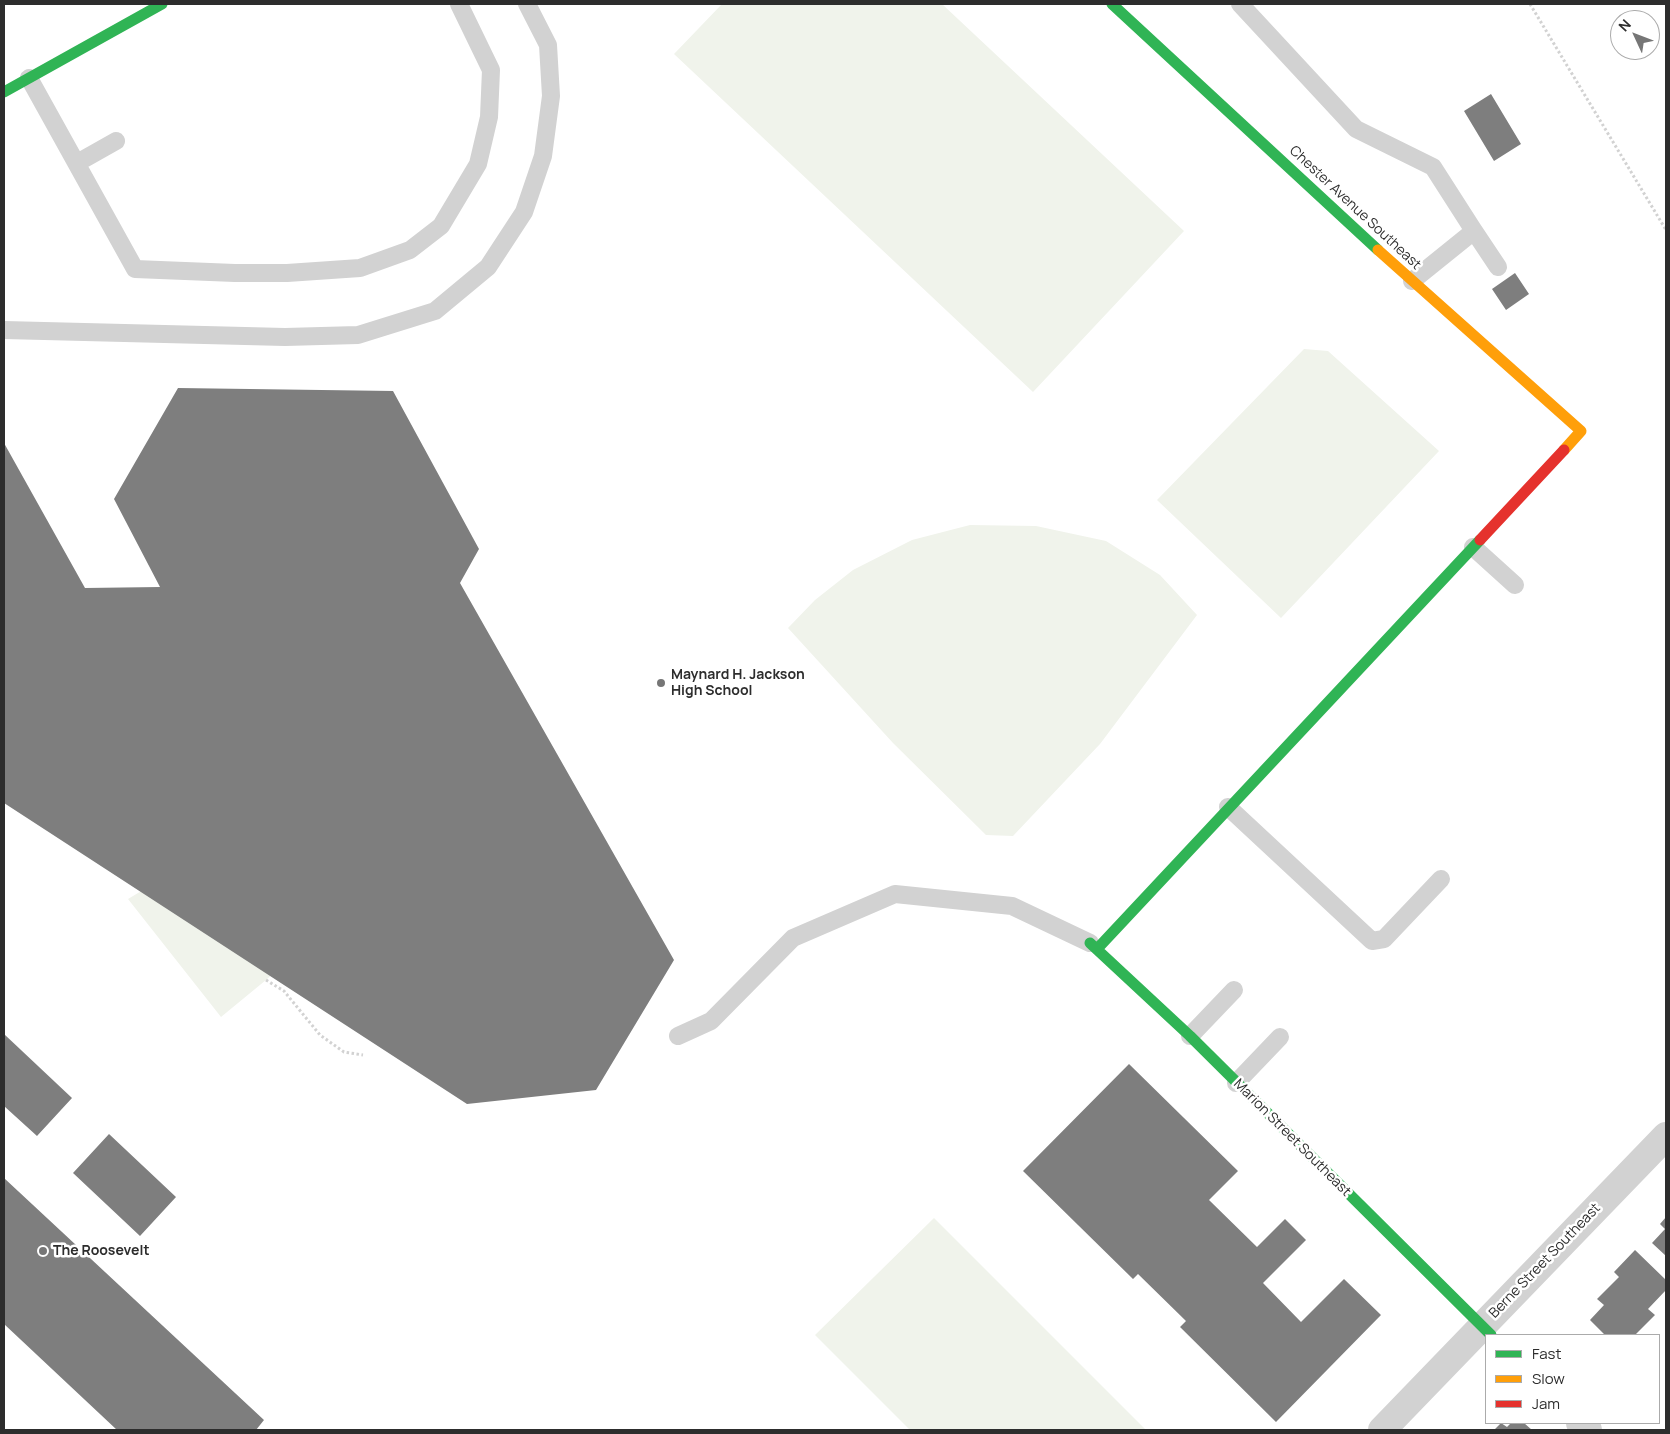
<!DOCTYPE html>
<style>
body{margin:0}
#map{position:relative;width:1670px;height:1434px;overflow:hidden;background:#fff;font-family:Manrope,sans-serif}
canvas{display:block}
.frame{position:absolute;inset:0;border:5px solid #2d2d2d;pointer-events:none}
.legend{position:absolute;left:1485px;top:1334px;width:175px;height:90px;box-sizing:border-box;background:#fff;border:1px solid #ababab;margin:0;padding:6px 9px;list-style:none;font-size:15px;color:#2d2d2d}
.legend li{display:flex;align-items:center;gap:10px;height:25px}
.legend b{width:25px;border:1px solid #ababab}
.north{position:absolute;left:1610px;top:10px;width:50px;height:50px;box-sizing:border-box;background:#fff;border:1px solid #ababab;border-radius:50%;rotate:313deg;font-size:14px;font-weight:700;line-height:20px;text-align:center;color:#2d2d2d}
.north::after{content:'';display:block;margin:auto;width:18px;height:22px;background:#767676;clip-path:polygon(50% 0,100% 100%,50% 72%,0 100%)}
</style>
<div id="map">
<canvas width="1670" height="1434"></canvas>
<div class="frame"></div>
<ul class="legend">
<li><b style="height:6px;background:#30b455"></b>Fast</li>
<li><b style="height:6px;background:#ff9f0a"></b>Slow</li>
<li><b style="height:6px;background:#e5322d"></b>Jam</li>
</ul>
<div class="north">N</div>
</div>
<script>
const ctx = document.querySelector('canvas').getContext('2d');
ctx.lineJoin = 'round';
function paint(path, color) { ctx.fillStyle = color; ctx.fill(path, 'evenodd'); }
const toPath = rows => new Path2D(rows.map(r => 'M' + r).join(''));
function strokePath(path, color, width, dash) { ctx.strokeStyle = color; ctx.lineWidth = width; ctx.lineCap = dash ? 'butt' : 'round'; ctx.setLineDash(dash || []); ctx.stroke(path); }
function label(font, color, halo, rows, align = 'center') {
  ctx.font = font + ' Manrope,sans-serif'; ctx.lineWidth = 5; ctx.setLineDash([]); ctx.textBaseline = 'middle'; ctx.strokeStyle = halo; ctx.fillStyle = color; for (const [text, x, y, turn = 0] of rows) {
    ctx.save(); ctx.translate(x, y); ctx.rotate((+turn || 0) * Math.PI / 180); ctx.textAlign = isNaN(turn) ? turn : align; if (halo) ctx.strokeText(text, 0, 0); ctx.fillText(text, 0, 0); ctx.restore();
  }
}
paint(toPath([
 [722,4,942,4,1184,231,1033,392,674,54],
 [1304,349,1328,351,1439,451,1281,618,1157,500],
 [970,525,1036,526,1106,541,1160,575,1197,615,1100,744,1013,836,986,835,893,743,788,628,815,600,853,570,912,540],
 [233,836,313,938,266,980,221,1017,128,899],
 [934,1218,1146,1430,910,1430,815,1335]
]), '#f0f3eb');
paint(toPath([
 [1491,94,1521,144,1494,161,1464,111],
 [1515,273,1529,294,1506,310,1492,289],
 [178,388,393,391,479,549,460,583,674,960,596,1090,467,1104,4,803,4,443,85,588,160,587,114,499],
 [4,1034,72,1098,37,1136,4,1106],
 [1129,1064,1238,1171,1209,1200,1257,1247,1285,1219,1306,1240,1263,1283,1301,1322,1344,1279,1381,1315,1276,1422,1180,1327,1186,1321,1138,1274,1133,1279,1023,1171],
 [109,1134,176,1197,140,1236,73,1173],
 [4,1178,264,1420,256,1430,117,1430,4,1324],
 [1666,1217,1666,1256,1652,1243,1665,1229,1660,1224],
 [1635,1250,1666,1280,1666,1290,1648,1309,1655,1315,1635,1335,1605,1335,1590,1320,1604,1305,1597,1299,1619,1277,1614,1272],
 [1501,1423,1507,1427,1511,1423,1524,1423,1532,1430,1494,1430]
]), '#7e7e7e');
strokePath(toPath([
 [1530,4,1666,230],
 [266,980,284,991,320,1035,344,1052,363,1055]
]), '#d2d2d2', 3, [2.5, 2.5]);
strokePath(toPath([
 [1240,4,1356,129,1433,167,1474,231,1412,281],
 [29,78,135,269,235,273,287,273,360,268,410,250,441,226,478,164,489,117,491,70,459,4],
 [77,163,116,141],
 [1474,231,1498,267],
 [4,330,285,337,358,335,435,311,488,267,524,212,543,156,551,96,548,45,527,4],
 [1473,547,1515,585],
 [1228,807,1372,941,1384,939,1441,879],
 [678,1036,711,1021,793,938,895,894,1012,906,1090,943],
 [1190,1036,1234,990],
 [1236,1083,1280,1037]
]), '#d2d2d2', 18);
strokePath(toPath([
 [1580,1423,1588,1430],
 [1382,1430,1666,1136]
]), '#d2d2d2', 28);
strokePath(toPath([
 [1112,4,1378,250],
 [4,92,162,4],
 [1090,943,1190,1036,1491,1335],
 [1097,949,1480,540]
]), '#30b455', 11);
strokePath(toPath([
 [1378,250,1581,431,1564,450]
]), '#ff9f0a', 11);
strokePath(toPath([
 [1480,540,1564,450]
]), '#e5322d', 11);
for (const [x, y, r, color] of [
 [661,683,5,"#767676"],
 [43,1251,5,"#767676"]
]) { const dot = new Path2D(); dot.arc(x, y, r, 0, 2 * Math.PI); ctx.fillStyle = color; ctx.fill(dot); strokePath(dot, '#fff', 2); }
label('14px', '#2d2d2d', '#fff', [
 ["Chester Avenue Southeast",1355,208,43],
 ["Marion Street Southeast",1292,1138,45],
 ["Berne Street Southeast",1545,1261,-46]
]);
label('bold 14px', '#2d2d2d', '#fff', [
 ["Maynard H. Jackson",671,675],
 ["High School",671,691],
 ["The Roosevelt",53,1251]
], 'left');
</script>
